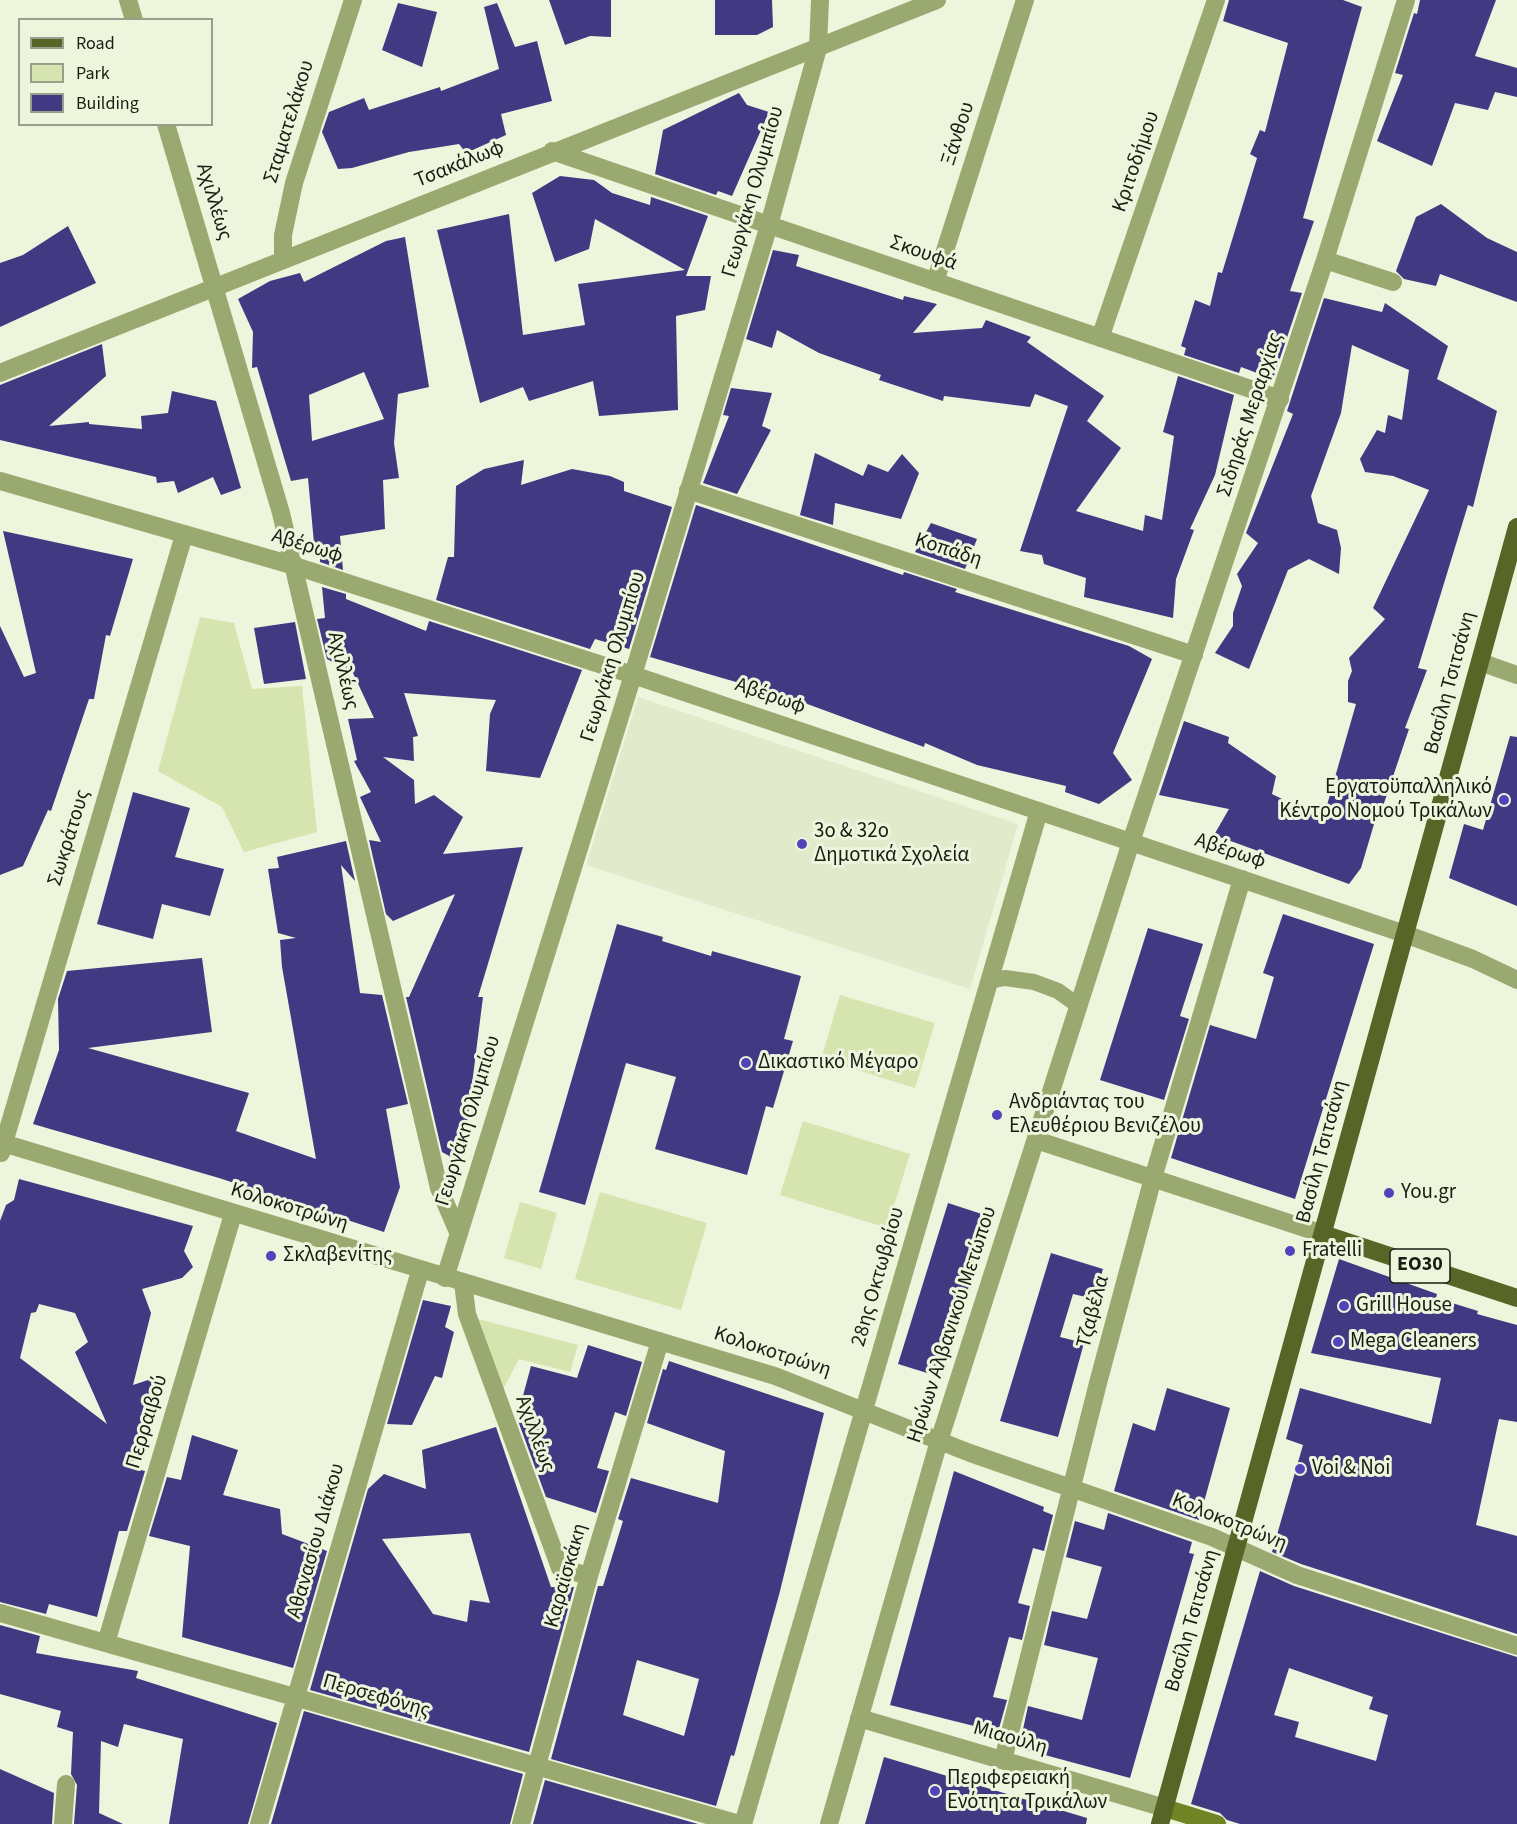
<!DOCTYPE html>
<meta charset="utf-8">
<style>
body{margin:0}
#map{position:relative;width:1517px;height:1824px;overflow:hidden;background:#edf5dd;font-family:"Source Sans 3",sans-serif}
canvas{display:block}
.legend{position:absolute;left:18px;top:18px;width:195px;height:108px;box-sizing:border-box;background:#edf5dd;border:2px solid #999f8d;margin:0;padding:8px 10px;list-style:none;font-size:18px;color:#1a1d14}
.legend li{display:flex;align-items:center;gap:12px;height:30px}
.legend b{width:30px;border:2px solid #999f8d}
</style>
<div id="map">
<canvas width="1517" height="1824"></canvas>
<ul class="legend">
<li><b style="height:8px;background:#576626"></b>Road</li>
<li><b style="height:16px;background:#d6e5b0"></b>Park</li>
<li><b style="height:16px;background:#413982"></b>Building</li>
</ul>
</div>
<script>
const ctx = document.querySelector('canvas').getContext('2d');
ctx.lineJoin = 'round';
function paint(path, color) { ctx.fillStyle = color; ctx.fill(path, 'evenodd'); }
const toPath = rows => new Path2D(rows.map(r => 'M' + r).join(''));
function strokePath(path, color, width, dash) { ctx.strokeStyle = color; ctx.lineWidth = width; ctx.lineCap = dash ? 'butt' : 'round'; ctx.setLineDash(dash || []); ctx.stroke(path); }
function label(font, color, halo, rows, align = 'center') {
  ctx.font = font + ' "Source Sans 3",sans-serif'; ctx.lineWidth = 6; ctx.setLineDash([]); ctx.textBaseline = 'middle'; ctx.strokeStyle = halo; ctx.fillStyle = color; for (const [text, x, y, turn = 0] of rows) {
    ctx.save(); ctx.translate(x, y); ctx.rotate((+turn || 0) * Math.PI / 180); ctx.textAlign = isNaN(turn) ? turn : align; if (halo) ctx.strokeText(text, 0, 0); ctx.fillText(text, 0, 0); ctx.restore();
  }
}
paint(toPath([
 [638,697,1018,824,970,989,586,865]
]), '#e1eacb');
paint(toPath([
 [200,617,234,623,252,689,302,686,317,832,244,852,222,807,158,771],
 [840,995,935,1023,915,1088,821,1059],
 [803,1121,910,1154,887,1228,780,1195],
 [600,1192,707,1223,681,1310,575,1279],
 [520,1202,557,1213,541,1269,504,1258],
 [471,1317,578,1345,570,1372,519,1359,501,1393]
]), '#d6e5b0');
paint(toPath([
 [549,0,611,0,611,37,590,36,565,45],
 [715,0,772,0,773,27,757,35,715,35],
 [1229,0,1343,0,1362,7,1303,218,1314,221,1290,291,1302,293,1273,379,1241,367,1239,373,1184,355,1186,348,1181,346,1195,300,1210,306,1218,272,1222,273,1257,158,1250,154,1260,130,1265,132,1288,43,1223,21],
 [1420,0,1496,0,1475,56,1517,68,1517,97,1495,92,1488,110,1455,103,1432,166,1377,141,1403,75,1395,73,1414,13,1417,14],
 [398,3,437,12,422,67,382,50],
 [497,3,515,47,537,41,552,101,501,114,506,135,466,153,459,144,409,152,352,168,338,169,322,132,329,112,364,98,369,110,440,87,441,91,499,69,484,7],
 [739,93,747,105,769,112,732,196,718,191,716,195,655,174,663,130],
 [560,176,594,180,612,193,650,205,651,197,708,216,686,276,711,276,705,310,676,316,678,410,599,416,593,381,529,401,523,387,480,403,437,230,509,214,523,335,585,325,578,284,685,270,595,219,589,249,555,262,532,193],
 [1441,204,1487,238,1517,252,1517,302,1440,274,1436,286,1404,279,1396,271,1416,217],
 [68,226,96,283,0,327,0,263,23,255],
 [405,237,429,387,398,394,394,443,399,478,383,480,385,529,340,536,343,570,320,562,320,556,315,554,308,478,291,481,257,367,252,368,253,332,238,299,270,281,300,273,304,282,386,241],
 [364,372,384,419,312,441,309,395],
 [773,250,799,255,796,266,903,300,904,296,937,304,913,333,982,328,986,320,1031,337,1027,342,1104,396,1087,421,1121,448,1076,511,1143,531,1145,515,1162,520,1174,436,1163,432,1178,376,1234,395,1215,475,1190,529,1194,530,1176,579,1173,618,1084,597,1086,578,1044,564,1042,555,1020,551,1068,406,1035,394,1030,407,944,396,943,401,879,380,881,375,819,353,777,330,772,348,746,339],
 [1324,298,1382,312,1385,303,1448,346,1437,379,1497,411,1473,507,1468,505,1418,668,1427,670,1405,728,1409,729,1380,815,1377,814,1361,868,1349,884,1214,835,1229,809,1159,795,1184,721,1229,737,1228,743,1276,776,1272,794,1323,819,1356,704,1348,702,1348,681,1352,671,1349,658,1385,619,1373,608,1429,490,1393,476,1365,472,1360,459,1377,430,1385,433,1388,415,1402,420,1409,370,1352,345,1341,413,1311,496,1318,523,1337,530,1341,548,1339,574,1309,559,1288,570,1249,669,1215,653,1233,626,1233,613,1242,586,1237,574,1258,543,1246,533,1293,414,1287,411],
 [102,344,106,376,49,426,89,422,89,424,142,429,141,416,168,413,172,391,216,401,241,488,221,495,213,477,178,493,174,481,157,483,156,477,0,440,0,385],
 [731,388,772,393,762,426,771,430,737,494,703,483,729,416,723,415],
 [815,453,863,476,868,464,888,472,902,454,919,473,901,519,835,503,833,525,800,515],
 [524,460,521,485,572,469,610,476,624,482,624,491,672,507,629,649,595,639,590,649,436,600,448,557,454,557,456,486,484,469],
 [696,505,903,575,904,572,957,589,955,592,1129,646,1152,659,1113,753,1132,780,1099,804,1065,792,1066,786,977,765,925,743,924,747,791,698,650,657],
 [931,523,977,539,965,569,915,552],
 [3,531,133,559,110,636,106,635,94,699,89,699,51,811,48,810,23,866,0,875,0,626,24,677,36,673],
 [322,587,346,594,346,599,426,631,429,621,582,670,540,778,486,771,490,714,496,700,404,693,418,736,413,737,414,761,383,757,414,780,415,804,434,795,463,817,443,854,523,847,478,997,483,997,462,1163,442,1152,406,997,409,997,455,894,393,921,386,914,369,840,381,842,360,797,371,792,354,761,357,760,348,719,374,718,353,673,327,659,317,619,325,618],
 [295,622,306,679,264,684,254,628],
 [1510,736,1517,737,1517,906,1449,878,1464,824,1483,830],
 [133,792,190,808,175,857,224,869,210,916,162,904,153,939,97,924],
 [346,841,355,881,341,865,360,993,382,995,408,1104,386,1109,400,1187,384,1232,219,1178,33,1124,59,1050,58,999,67,971,202,958,212,1032,88,1048,249,1093,236,1131,316,1159,282,967,280,940,296,938,278,933,268,869,279,868,277,857],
 [1283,914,1374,944,1295,1199,1171,1158,1210,1025,1256,1039,1274,977,1263,973],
 [617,924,663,937,662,941,711,956,712,951,801,976,784,1039,793,1041,773,1108,766,1106,747,1175,655,1149,676,1077,626,1063,585,1205,539,1192],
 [1148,928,1203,944,1180,1016,1189,1019,1164,1100,1100,1080],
 [19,1179,193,1226,184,1251,193,1267,182,1278,142,1289,151,1313,133,1385,154,1378,132,1468,145,1471,127,1531,119,1531,97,1617,49,1604,46,1614,0,1602,0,1221,6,1205,14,1200],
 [39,1304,75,1313,88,1342,75,1352,107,1424,20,1358,31,1313,36,1312],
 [948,1203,991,1217,940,1377,898,1364],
 [1051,1253,1103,1269,1094,1299,1073,1294,1060,1337,1084,1343,1058,1437,1000,1421],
 [1339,1259,1437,1294,1436,1298,1478,1311,1477,1314,1517,1325,1517,1422,1499,1419,1476,1525,1517,1536,1517,1634,1301,1564,1272,1552,1303,1445,1286,1439,1300,1388,1431,1424,1441,1378,1311,1353],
 [423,1300,451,1306,445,1327,454,1332,442,1378,435,1376,412,1425,387,1424],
 [588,1345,642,1362,626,1416,615,1412,597,1468,609,1471,596,1513,546,1497,517,1418,531,1366,577,1378],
 [669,1361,824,1413,779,1595,734,1756,731,1755,716,1806,551,1759,598,1586,603,1586,623,1521,618,1519,631,1478,718,1503,725,1451,647,1423,663,1369,666,1370],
 [637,1660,699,1679,684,1736,623,1715],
 [1167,1388,1230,1408,1199,1520,1114,1491,1133,1423,1155,1431],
 [496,1427,551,1587,574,1587,529,1752,310,1690,368,1489,384,1474,426,1489,422,1450],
 [470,1533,490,1603,470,1600,467,1622,433,1614,382,1539],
 [192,1435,238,1450,223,1495,280,1509,282,1534,327,1551,293,1668,182,1637,190,1546,149,1536,167,1477,181,1480],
 [954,1471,1044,1507,1043,1511,1053,1515,1044,1551,1033,1548,1018,1603,1030,1606,1022,1640,1009,1637,993,1697,1007,1700,998,1732,890,1705],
 [1108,1513,1192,1542,1189,1553,1194,1554,1130,1778,1019,1748,1028,1706,1082,1720,1098,1658,1044,1645,1052,1611,1087,1619,1102,1567,1066,1557,1075,1521,1104,1530],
 [1260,1571,1294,1586,1517,1657,1517,1824,1240,1824,1227,1820,1220,1813,1191,1804],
 [1289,1668,1373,1697,1369,1709,1388,1715,1376,1761,1295,1737,1299,1722,1274,1715],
 [0,1625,40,1636,36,1653,138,1671,136,1678,277,1723,248,1824,169,1824,183,1739,124,1724,118,1747,101,1741,99,1813,123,1824,74,1824,77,1785,71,1774,73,1732,57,1727,61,1711,0,1694],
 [304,1711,523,1774,510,1824,271,1824],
 [884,1757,1087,1818,1086,1824,865,1824],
 [0,1769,54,1793,52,1824,0,1824],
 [545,1780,698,1824,533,1824]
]), '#413982');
strokePath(toPath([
 [989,981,1005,978,1034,982,1058,991,1079,1006]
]), '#99a970', 16);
strokePath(toPath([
 [128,0,134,20],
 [166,124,281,513,439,1188,458,1232],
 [552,151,1280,399],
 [283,260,283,235,294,183,353,0],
 [1325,260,1393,282],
 [935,282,1025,0],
 [1100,338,1216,0],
 [0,373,937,0],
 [0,481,295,566,633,675,1405,934,1473,959,1517,980],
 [688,490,1194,655],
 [1480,662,1517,675],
 [1036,1140,1323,1234],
 [0,1142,775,1376,970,1453,1212,1537,1297,1575,1517,1646],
 [1,1153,184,535],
 [445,1278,633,675,769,225,818,48,820,0],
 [463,1283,467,1314,560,1568,589,1576],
 [0,1613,739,1824],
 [106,1643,233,1214],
 [859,1718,1165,1808],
 [1003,1760,1098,1383,1153,1178,1242,879],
 [63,1824,66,1784],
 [259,1824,420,1271],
 [521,1824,589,1576,660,1341],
 [743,1824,1039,811],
 [829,1824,939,1441,1131,842,1325,260,1406,0]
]), '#99a970', 18);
strokePath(toPath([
 [1165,1808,1217,1824]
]), '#708425', 18);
strokePath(toPath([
 [1323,1234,1517,1298],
 [1160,1824,1517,527]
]), '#576626', 18);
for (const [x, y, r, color] of [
 [1504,800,6,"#5542ba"],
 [802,844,6,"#5542ba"],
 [746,1063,6,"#5542ba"],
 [997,1115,6,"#5542ba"],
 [1389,1193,6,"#5542ba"],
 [1290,1251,6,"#5542ba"],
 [271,1256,6,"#5542ba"],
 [1344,1306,6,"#5542ba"],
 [1338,1342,6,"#5542ba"],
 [1300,1469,6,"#5542ba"],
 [935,1791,6,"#5542ba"]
]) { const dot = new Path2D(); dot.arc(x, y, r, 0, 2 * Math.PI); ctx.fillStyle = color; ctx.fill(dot); strokePath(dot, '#edf5dd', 2); }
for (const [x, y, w] of [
 [1420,1266,60]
]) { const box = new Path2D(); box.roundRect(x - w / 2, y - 17, w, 34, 4.5); ctx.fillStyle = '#edf5dd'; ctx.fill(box); strokePath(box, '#1a1d14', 1.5); }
label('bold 20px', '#1a1d14', null, [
 ["ΕΟ30",1420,1266]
]);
label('21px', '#1a1d14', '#edf5dd', [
 ["Σταματελάκου",290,122,-73],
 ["Ξάνθου",959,134,-72],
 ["Κριτοδήμου",1137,162,-71],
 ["Τσακάλωφ",460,165,-22],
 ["Γεωργάκη Ολυμπίου",754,192,-74],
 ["Αχιλλέως",213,202,73],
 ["Σκουφά",923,254,19],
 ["Σιδηράς Μεραρχίας",1251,415,-72],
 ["Αβέρωφ",307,547,17],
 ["Κοπάδη",948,551,18],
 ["Γεωργάκη Ολυμπίου",614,657,-73],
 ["Αχιλλέως",342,671,77],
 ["Βασίλη Τσιτσάνη",1451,683,-75],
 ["Αβέρωφ",770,697,19],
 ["Σωκράτους",70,838,-73],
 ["Αβέρωφ",1230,852,18],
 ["Γεωργάκη Ολυμπίου",469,1121,-73],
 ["Βασίλη Τσιτσάνη",1323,1152,-75],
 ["Κολοκοτρώνη",289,1208,17],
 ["28ης Οκτωβρίου",879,1277,-74],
 ["Τζαβέλα",1094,1312,-75],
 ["Ηρώων Αλβανικού Μετώπου",953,1325,-72],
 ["Κολοκοτρώνη",772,1353,18],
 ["Περραιβού",148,1422,-73],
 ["Αχιλλέως",534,1434,70],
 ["Κολοκοτρώνη",1229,1523,22],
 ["Αθανασίου Διάκου",317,1541,-74],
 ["Καραϊσκάκη",567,1576,-74],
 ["Βασίλη Τσιτσάνη",1193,1621,-74],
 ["Περσεφόνης",376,1697,16],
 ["Μιαούλη",1010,1739,16]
]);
label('21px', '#1a1d14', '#edf5dd', [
 ["Εργατοϋπαλληλικό",1492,788,"right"],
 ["Κέντρο Νομού Τρικάλων",1492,812,"right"],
 ["3ο & 32ο",814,832],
 ["Δημοτικά Σχολεία",814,856],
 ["Δικαστικό Μέγαρο",758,1063],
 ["Ανδριάντας του",1009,1103],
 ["Ελευθέριου Βενιζέλου",1009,1127],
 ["You.gr",1401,1193],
 ["Fratelli",1302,1251],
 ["Σκλαβενίτης",283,1256],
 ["Grill House",1356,1306],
 ["Mega Cleaners",1350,1342],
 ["Voi & Noi",1312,1469],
 ["Περιφερειακή",947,1779],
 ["Ενότητα Τρικάλων",947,1803]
], 'left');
</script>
